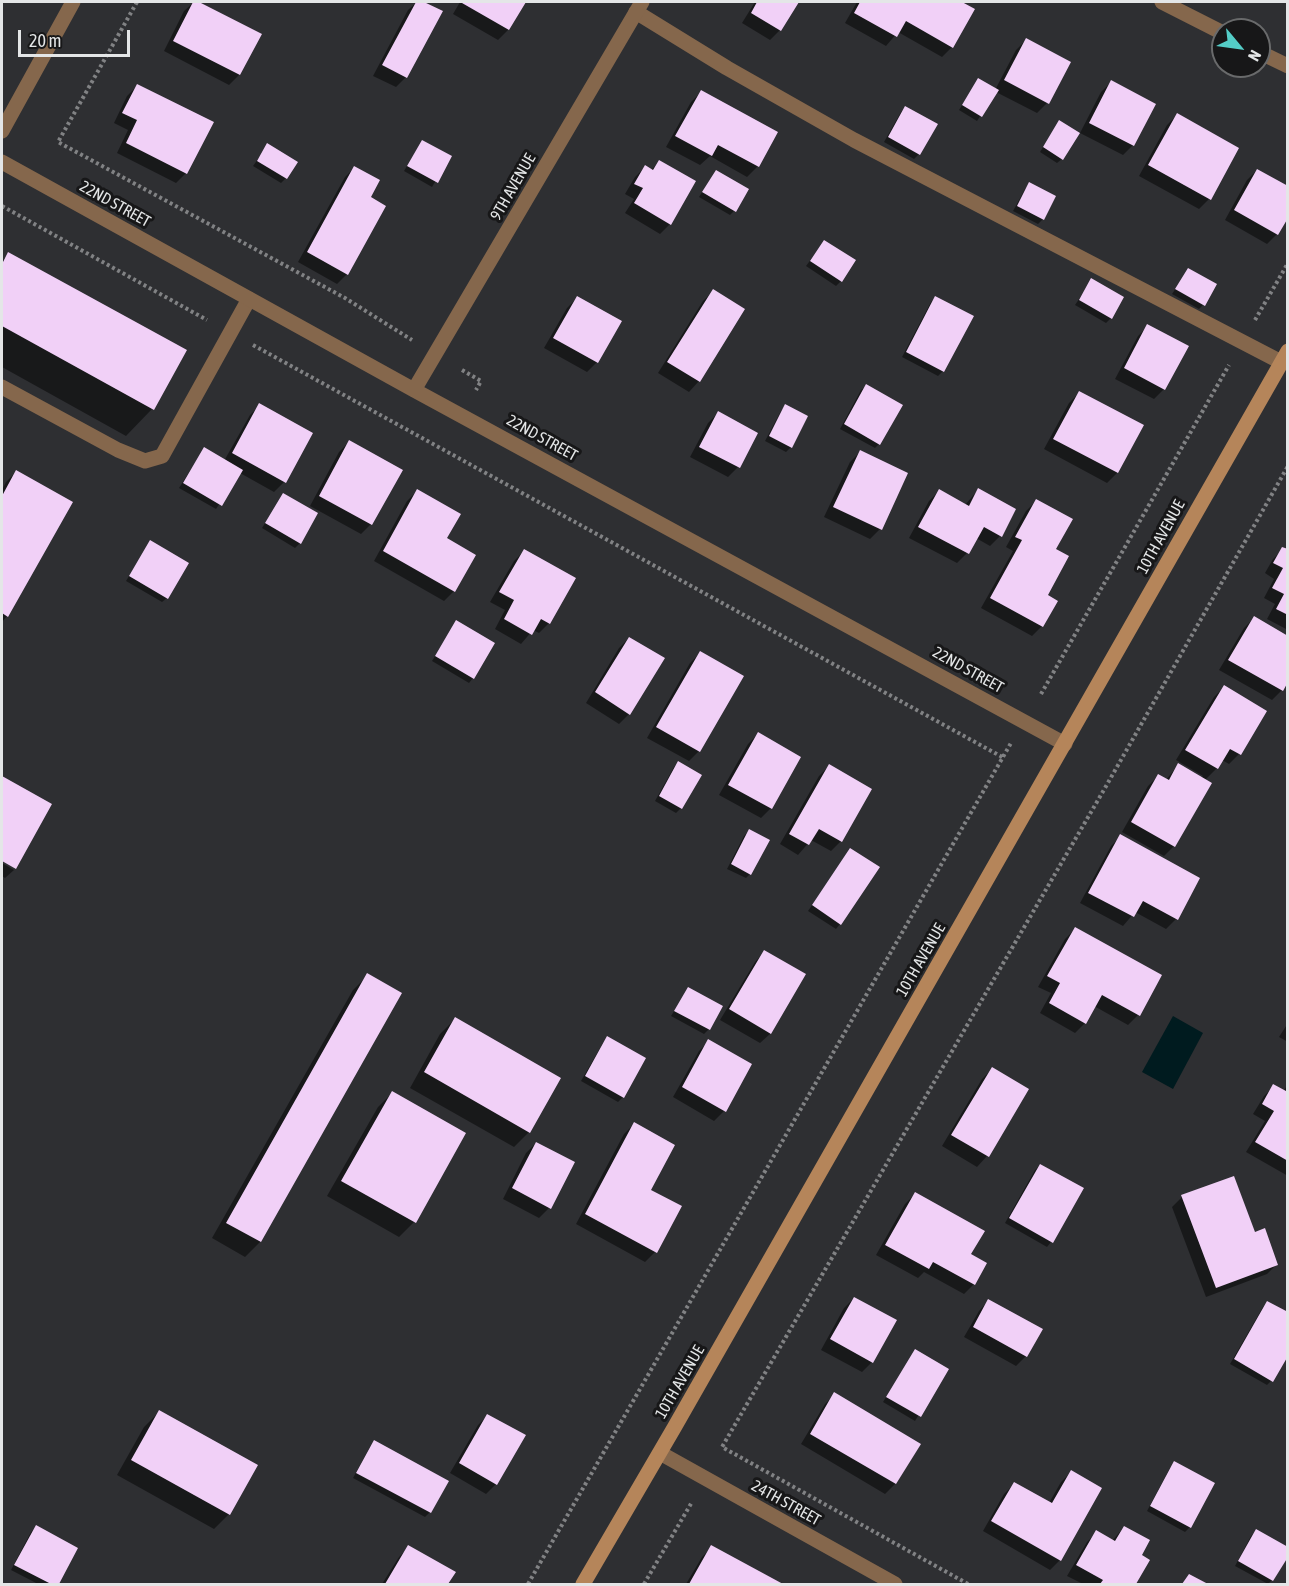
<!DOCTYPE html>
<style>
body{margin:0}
#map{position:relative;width:1289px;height:1586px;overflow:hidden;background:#2e2f32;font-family:"Asap Condensed",sans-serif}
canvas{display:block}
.frame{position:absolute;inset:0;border:3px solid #e4e6e7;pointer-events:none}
.north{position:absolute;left:1211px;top:18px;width:60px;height:60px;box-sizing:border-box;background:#171718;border:2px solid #696a6b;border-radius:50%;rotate:119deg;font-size:16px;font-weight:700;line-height:24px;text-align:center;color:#e4e6e7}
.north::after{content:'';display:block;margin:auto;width:21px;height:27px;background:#54cdc7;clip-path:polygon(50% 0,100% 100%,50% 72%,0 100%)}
.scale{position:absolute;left:18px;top:30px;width:112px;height:27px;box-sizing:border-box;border:3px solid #e4e6e7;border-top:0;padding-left:8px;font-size:18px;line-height:21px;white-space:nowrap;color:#e4e6e7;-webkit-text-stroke:4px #171718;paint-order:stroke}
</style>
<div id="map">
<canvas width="1289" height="1586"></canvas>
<div class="frame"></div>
<div class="north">N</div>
<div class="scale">20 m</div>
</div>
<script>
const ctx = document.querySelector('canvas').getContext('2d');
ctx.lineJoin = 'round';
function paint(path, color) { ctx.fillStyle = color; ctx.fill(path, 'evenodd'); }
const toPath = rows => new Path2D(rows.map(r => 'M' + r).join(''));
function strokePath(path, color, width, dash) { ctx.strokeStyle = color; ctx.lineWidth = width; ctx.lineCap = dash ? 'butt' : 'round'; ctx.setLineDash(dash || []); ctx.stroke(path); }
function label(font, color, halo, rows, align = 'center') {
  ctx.font = font + ' "Asap Condensed",sans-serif'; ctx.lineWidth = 6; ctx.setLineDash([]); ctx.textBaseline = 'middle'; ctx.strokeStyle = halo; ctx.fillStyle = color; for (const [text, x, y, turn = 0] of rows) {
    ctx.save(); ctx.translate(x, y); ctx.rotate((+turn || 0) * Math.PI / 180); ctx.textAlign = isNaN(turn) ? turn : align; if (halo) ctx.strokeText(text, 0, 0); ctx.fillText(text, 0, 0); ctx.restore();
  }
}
paint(toPath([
 [1173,1016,1203,1033,1173,1089,1142,1072]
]), '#001b1f');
paint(toPath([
 [194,2,260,35,239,75,229,85,164,51,184,11],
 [417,2,421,2,441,12,406,77,396,87,373,76,408,10],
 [460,2,524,2,508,30,498,40,453,14],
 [755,2,797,2,780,30,770,40,742,23],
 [857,2,959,2,973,9,952,47,942,57,898,32,886,46,845,23],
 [1026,40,1069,62,1047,103,1037,113,996,92,977,121,959,110,978,80,995,90,1016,50],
 [1111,82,1154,105,1133,145,1123,155,1080,133,1101,92],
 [137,86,186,173,176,183,117,153,128,130,114,123,127,96],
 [701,92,776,132,757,167,747,177,710,156,700,165,666,147,691,102],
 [905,108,936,124,919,154,914,159,884,142,901,112],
 [1177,115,1209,199,1199,209,1139,176,1167,125],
 [1059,122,1062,159,1057,163,1040,152],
 [422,141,450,157,432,187,404,171],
 [268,145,286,178,281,183,253,166],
 [660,161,670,224,660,234,625,213,634,199,625,194,635,177,645,167,651,170],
 [355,167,369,198,347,274,337,284,298,262,345,177],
 [1257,170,1277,234,1267,244,1225,220,1247,180],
 [716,171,734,211,730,215,699,197],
 [1030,184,1054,197,1043,219,1038,224,1013,211,1025,189],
 [824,242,841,281,836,286,806,266],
 [9,254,152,409,126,436,2,367,2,261],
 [1188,270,1203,305,1199,309,1172,294],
 [1092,280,1111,318,1106,323,1075,305],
 [713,291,743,310,699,381,689,392,658,373,703,301],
 [577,298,597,362,587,372,544,348,567,308],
 [935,298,943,371,938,376,902,357,931,302],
 [1148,326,1164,389,1154,399,1115,379,1138,336],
 [866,386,879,444,875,448,840,429,861,390],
 [1079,393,1142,426,1117,473,1107,483,1044,449,1069,403],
 [260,405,311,434,284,482,274,492,240,473,216,509,179,488,204,449,224,461,250,415],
 [785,406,791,447,786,452,765,441,781,411],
 [718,413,738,467,728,477,690,457,708,423],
 [349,442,371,524,361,534,310,506,339,452],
 [860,452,880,529,870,539,824,517,850,462],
 [16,472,7,616,2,622,2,490,6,482],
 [978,490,1014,510,1000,536,990,546,976,538,967,553,957,563,909,538,929,501,939,491,965,505],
 [417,491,445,539,454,591,444,601,374,561,407,501],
 [283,495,300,543,295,548,262,528],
 [1036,501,1054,549,1042,626,1032,636,981,608,1013,551,1006,547,1026,511],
 [150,542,167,598,162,602,126,581],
 [1283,549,1288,551,1288,630,1267,619,1275,604,1264,598,1274,579,1265,573,1273,559],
 [524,551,549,623,539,633,533,630,521,644,495,629,505,610,490,602,514,561],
 [1254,618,1282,690,1272,700,1219,670,1244,628],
 [456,622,473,678,469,683,432,661],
 [629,638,629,714,619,724,586,703,619,648],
 [700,653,742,676,699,751,689,761,647,738,690,663],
 [1224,687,1265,711,1239,754,1229,764,1222,760,1217,768,1205,780,1174,846,1164,856,1122,832,1148,786,1158,776,1166,780,1178,765,1201,778,1203,776,1176,760,1214,697],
 [758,734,799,758,771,808,761,818,719,795,748,744],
 [678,763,681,808,676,813,655,801,674,767],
 [829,766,841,841,831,851,811,840,798,855,780,844,819,776],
 [2,778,50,804,14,869,14,866,2,860],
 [749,831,750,874,746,878,727,869,744,836],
 [1121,836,1198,879,1176,919,1166,929,1135,912,1123,926,1080,903,1111,846],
 [850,850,840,924,836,929,808,911],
 [2,863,14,870,5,878,2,876],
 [1075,929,1138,1015,1128,1025,1094,1006,1085,1023,1075,1033,1040,1013,1051,993,1038,987,1065,939],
 [765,951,770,1034,760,1043,720,1020,755,962],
 [368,975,400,994,260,1242,245,1257,212,1238,353,990],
 [688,989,709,1029,704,1034,671,1016],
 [455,1019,529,1132,514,1147,410,1088,440,1034],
 [1288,1023,1288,1042,1279,1037],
 [608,1038,623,1097,618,1102,581,1081,603,1043],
 [709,1041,724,1111,714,1121,673,1097,699,1051],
 [992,1069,1027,1090,987,1156,977,1167,942,1146,982,1079],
 [1288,1084,1288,1176,1246,1152,1265,1121,1253,1114,1264,1096,1274,1086,1283,1092],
 [393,1092,414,1222,399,1237,327,1196,378,1107],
 [634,1124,649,1190,655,1252,645,1262,576,1224,624,1134],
 [536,1143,549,1208,539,1218,503,1199,526,1153],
 [1040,1165,1082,1189,1051,1242,1047,1247,1005,1223,1035,1170],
 [915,1194,969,1254,974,1284,964,1294,924,1272,918,1278,876,1255,905,1204],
 [1182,1197,1254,1234,1277,1264,1267,1274,1206,1297,1172,1207],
 [854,1298,895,1321,872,1362,862,1372,821,1350,844,1308],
 [989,1300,1026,1356,1016,1366,964,1337,979,1311],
 [1267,1303,1271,1381,1267,1385,1230,1364,1263,1307],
 [915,1351,947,1369,915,1421,883,1402],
 [835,1394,919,1444,895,1484,885,1494,801,1444,825,1404],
 [159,1412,229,1514,214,1529,117,1475,144,1427],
 [488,1415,496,1484,486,1494,450,1473,478,1425],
 [374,1442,430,1512,425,1517,353,1478,370,1447],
 [1175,1463,1190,1527,1185,1532,1147,1511,1170,1468],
 [1071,1472,1060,1560,1050,1570,983,1531,1004,1494,1014,1484,1049,1503,1061,1482],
 [36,1527,76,1549,57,1584,38,1584,11,1570,31,1532],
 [1124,1527,1140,1555,1148,1560,1134,1584,1083,1584,1067,1576,1087,1542,1097,1532,1112,1541],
 [1256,1531,1272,1580,1268,1584,1235,1566,1251,1536],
 [409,1547,454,1573,447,1584,382,1584,399,1557],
 [712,1547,780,1584,686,1584,702,1557]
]), '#0007');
paint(toPath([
 [193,2,199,2,262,34,240,75,173,41],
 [416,2,424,2,443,11,407,78,382,65],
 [463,2,526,2,509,30,462,3],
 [757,2,799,2,781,31,751,13],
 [860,2,962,2,975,9,953,48,906,21,897,37,854,13],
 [1026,38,1071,62,1049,104,1004,80],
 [978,78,999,90,982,117,962,105],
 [1111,80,1156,104,1134,146,1089,123],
 [137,84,214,122,187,174,126,143,137,120,122,113],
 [701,90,778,132,759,167,718,145,712,156,675,136],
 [905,106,938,124,920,155,888,137],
 [1177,113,1239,148,1211,200,1148,165],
 [1059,120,1080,133,1063,160,1043,147],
 [422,140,452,156,438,183,407,166],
 [267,143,298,162,287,179,257,161],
 [659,160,696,181,671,225,634,203,643,188,634,184,645,165,653,170],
 [354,166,380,180,371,197,386,206,348,275,307,252],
 [1257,169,1288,186,1288,218,1278,235,1234,210],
 [716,170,749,189,736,212,702,192],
 [1029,182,1056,196,1044,220,1017,206],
 [824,240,856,260,842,282,810,261],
 [8,252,187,350,154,410,2,326,2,264],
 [1188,268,1217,284,1205,306,1175,289],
 [1091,278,1124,297,1112,319,1079,300],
 [713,289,745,309,700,382,667,362],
 [577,296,622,321,598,363,553,338],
 [935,296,974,316,944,372,906,352],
 [1147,324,1189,346,1165,390,1124,368],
 [866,384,903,405,880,445,844,424],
 [1079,391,1144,425,1118,473,1053,439],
 [259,403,313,433,286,483,232,453],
 [785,404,808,416,792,448,769,436],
 [718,411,758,433,740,468,699,447],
 [349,440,403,470,372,525,319,496],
 [204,447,243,470,222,506,183,483],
 [860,450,908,473,882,530,833,507],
 [16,470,73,502,8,617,2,613,2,496],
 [978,488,1016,509,1002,537,984,527,969,554,918,527,939,489,969,506],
 [417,489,461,514,447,538,476,555,455,592,383,551],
 [283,493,318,513,301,544,265,523],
 [1036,499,1073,519,1056,549,1069,556,1048,595,1058,601,1043,627,990,598,1022,540,1015,537],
 [150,540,189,563,168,599,129,576],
 [1282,547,1288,549,1288,615,1276,609,1284,594,1272,588,1283,568,1273,563],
 [524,549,576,578,550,624,541,619,532,635,504,619,514,600,499,592],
 [1254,616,1288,636,1288,682,1283,691,1228,660],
 [456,620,495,643,474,679,435,656],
 [629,637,665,658,630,715,595,692],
 [700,651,744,676,700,752,656,727],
 [1224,685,1267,711,1241,755,1230,749,1218,769,1185,750],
 [758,732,801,757,772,809,728,785],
 [678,761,702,775,682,809,659,796],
 [1178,763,1212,783,1175,847,1131,822,1158,774,1169,780],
 [829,764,872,789,842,842,819,829,809,845,789,834],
 [2,776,52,804,16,869,2,861],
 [749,829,770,840,751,875,731,864],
 [1120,834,1200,878,1178,920,1143,901,1134,917,1088,893],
 [850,848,880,867,841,925,812,905],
 [1075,927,1162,975,1140,1016,1102,995,1086,1024,1049,1003,1060,983,1047,976],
 [764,950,806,974,771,1034,729,1009],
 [367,973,402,993,261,1242,226,1223],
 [688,987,723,1006,710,1030,674,1011],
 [455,1017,561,1078,530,1133,424,1072],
 [607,1036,646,1058,624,1098,585,1076],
 [708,1039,752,1064,726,1112,682,1087],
 [992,1067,1029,1089,989,1157,951,1135],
 [1273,1084,1286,1091,1288,1088,1288,1161,1255,1142,1274,1111,1262,1104],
 [392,1091,466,1133,416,1223,341,1181],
 [634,1122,675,1145,651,1190,682,1206,657,1253,585,1214],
 [536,1142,575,1162,551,1209,512,1188],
 [1040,1164,1084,1188,1053,1243,1009,1218],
 [1234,1176,1255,1232,1265,1228,1278,1265,1216,1288,1181,1195],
 [915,1192,985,1231,971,1254,987,1263,975,1285,933,1262,929,1269,885,1245],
 [854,1297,897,1320,873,1363,830,1339],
 [988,1299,1043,1329,1027,1357,973,1327],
 [1267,1301,1288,1312,1288,1356,1273,1382,1234,1359],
 [915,1349,949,1369,921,1417,886,1397],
 [834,1392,921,1444,896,1484,810,1434],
 [159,1410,258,1465,230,1515,131,1460],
 [487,1414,526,1435,497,1485,459,1463],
 [374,1440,449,1481,431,1513,356,1473],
 [1174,1461,1215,1483,1191,1528,1150,1506],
 [1071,1470,1102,1488,1061,1561,991,1521,1014,1482,1052,1503],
 [36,1525,78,1548,59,1584,51,1584,14,1565],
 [1124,1526,1150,1540,1142,1555,1150,1560,1136,1584,1100,1584,1103,1580,1076,1565,1096,1530,1115,1541],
 [1256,1529,1288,1547,1288,1557,1273,1581,1238,1561],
 [408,1545,456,1572,448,1584,385,1584],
 [711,1545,783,1584,689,1584],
 [1189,1574,1208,1584,1182,1584]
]), '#f1d0f7');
strokePath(toPath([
 [137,2,58,142,345,298,412,340],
 [2,206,207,320],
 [1255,320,1288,263],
 [253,345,1004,758],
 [462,370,481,381,476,390],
 [1041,694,1229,365],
 [528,1584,1011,743],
 [644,1584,692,1502],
 [968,1584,722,1447,1105,788,1288,466]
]), '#818284', 4, [3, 3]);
strokePath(toPath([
 [636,12,727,68,854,140,1281,362],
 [2,387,118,450,145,461,162,456,249,299]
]), '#85674c', 15);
strokePath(toPath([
 [1162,2,1223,33],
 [1259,52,1288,66],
 [2,131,73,2],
 [2,162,414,390,1065,744],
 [414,390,642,2],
 [660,1453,895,1584]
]), '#85674c', 15);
strokePath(toPath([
 [583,1584,674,1428,1288,351]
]), '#b5855a', 15);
label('16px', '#e4e6e7', '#171718', [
 ["9TH AVENUE",513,187,-60],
 ["22ND STREET",115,204,29],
 ["22ND STREET",542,438,29],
 ["10TH AVENUE",1161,537,-61],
 ["22ND STREET",968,670,29],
 ["10TH AVENUE",921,960,-60],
 ["10TH AVENUE",680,1382,-60],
 ["24TH STREET",786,1503,29]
]);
</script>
